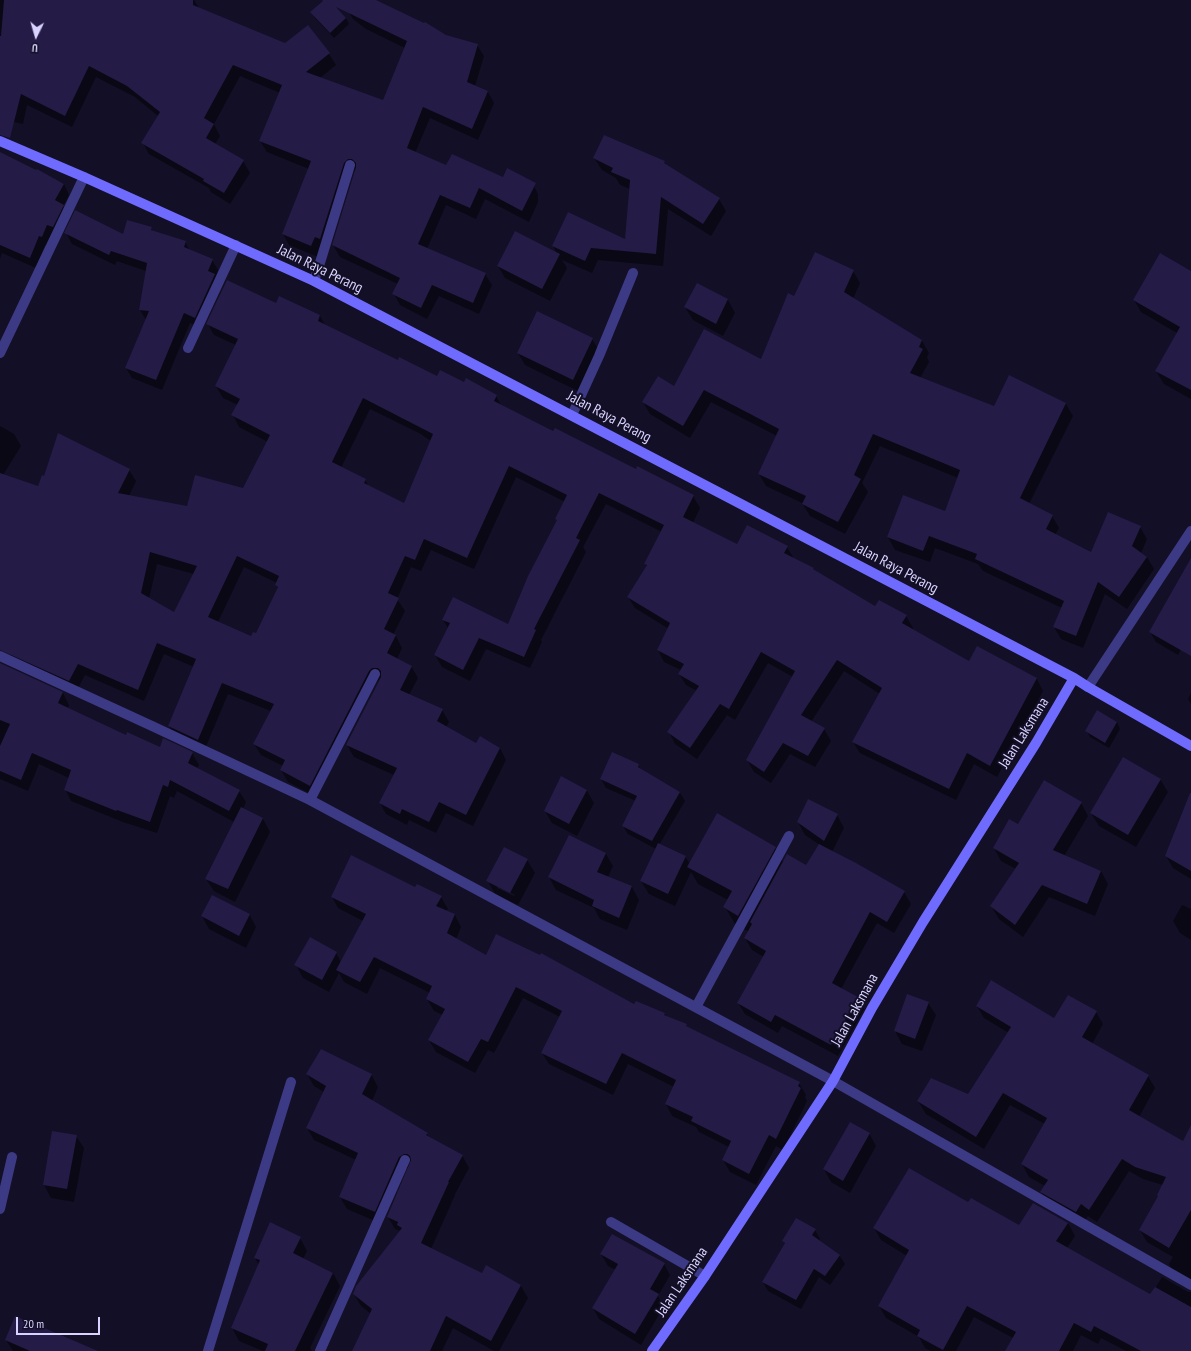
<!DOCTYPE html>
<style>
body{margin:0}
#map{position:relative;width:1191px;height:1351px;overflow:hidden;background:#130f26;font-family:"PT Sans Narrow",sans-serif}
canvas{display:block}
.north{position:absolute;left:16px;top:16px;width:40px;height:40px;-webkit-text-stroke:3px #130f26;paint-order:stroke;rotate:185deg;font-size:11px;font-weight:700;line-height:16px;text-align:center;color:#d9d4ff}
.north::after{content:'';display:block;margin:auto;width:14px;height:18px;background:#d9d4ff;clip-path:polygon(50% 0,100% 100%,50% 72%,0 100%)}
.scale{position:absolute;left:16px;top:1317px;width:84px;height:18px;box-sizing:border-box;border:2px solid #d9d4ff;border-top:0;padding-left:5px;font-size:12px;line-height:14px;white-space:nowrap;color:#d9d4ff;-webkit-text-stroke:3px #130f26;paint-order:stroke}
</style>
<div id="map">
<canvas width="1191" height="1351"></canvas>
<div class="north">U</div>
<div class="scale">20 m</div>
</div>
<script>
const ctx = document.querySelector('canvas').getContext('2d');
ctx.lineJoin = 'round';
function paint(path, color) { ctx.fillStyle = color; ctx.fill(path, 'evenodd'); }
const toPath = rows => new Path2D(rows.map(r => 'M' + r).join(''));
function strokePath(path, color, width, dash) { ctx.strokeStyle = color; ctx.lineWidth = width; ctx.lineCap = dash ? 'butt' : 'round'; ctx.setLineDash(dash || []); ctx.stroke(path); }
function label(font, color, halo, rows, align = 'center') {
  ctx.font = font + ' "PT Sans Narrow",sans-serif'; ctx.lineWidth = 4; ctx.setLineDash([]); ctx.textBaseline = 'middle'; ctx.strokeStyle = halo; ctx.fillStyle = color; for (const [text, x, y, turn = 0] of rows) {
    ctx.save(); ctx.translate(x, y); ctx.rotate((+turn || 0) * Math.PI / 180); ctx.textAlign = isNaN(turn) ? turn : align; if (halo) ctx.strokeText(text, 0, 0); ctx.fillText(text, 0, 0); ctx.restore();
  }
}
paint(toPath([
 [0,0,194,0,199,8,286,44,308,27,329,54,336,65,320,78,384,101,405,48,366,29,353,19,346,8,352,0,368,0,445,36,477,45,484,56,475,86,488,92,494,103,478,140,430,118,415,153,447,167,503,178,532,182,538,194,538,202,529,222,485,199,476,219,446,205,427,249,485,274,492,285,479,314,439,296,427,319,400,305,394,294,398,284,340,257,333,245,357,168,350,175,318,257,289,245,283,234,309,169,267,152,260,141,280,93,240,76,214,124,220,136,215,144,243,161,250,173,230,204,211,192,209,188,149,154,143,143,158,116,135,97,96,77,72,127,27,105,23,124,0,119],
 [325,0,328,0,346,18,349,24,334,38,315,18,312,12],
 [0,153,64,184,69,195,63,206,69,215,48,247,45,245,36,268,2,253,0,259],
 [594,158,664,162,665,165,719,199,726,211,711,236,668,209,663,266,598,260,592,273,562,260,567,268,550,301,505,278,498,266,557,254,553,246,626,240,630,189,620,185,616,178,602,170],
 [151,228,153,232,185,242,190,251,212,260,218,270,201,328,190,323,162,390,132,378,126,368,146,320,140,310,146,271,117,261,115,265,72,244,66,233,124,235],
 [853,271,860,283,853,299,922,341,929,353,927,357,929,362,920,378,994,407,1010,376,1066,404,1073,416,1029,504,1052,516,1059,528,1055,535,1092,554,1140,527,1147,539,1141,553,1147,557,1154,569,1127,609,1105,594,1083,648,1061,639,1054,627,1062,608,983,571,978,564,935,548,930,562,895,550,888,537,945,512,958,478,880,446,862,483,868,492,845,534,810,516,802,503,766,486,759,474,777,436,711,402,690,438,650,414,643,402,674,387,762,361,795,297],
 [1191,275,1191,399,1164,384,1156,371,1177,333,1141,312,1134,300],
 [697,285,728,300,735,313,723,336,693,320,685,307],
 [277,304,320,316,325,325,398,361,438,377,464,383,496,396,502,407,554,432,636,470,637,468,693,496,700,508,693,523,737,545,787,547,794,559,813,569,814,571,876,608,906,616,913,628,912,630,969,663,978,648,1037,679,1043,691,997,777,974,764,956,800,860,753,853,742,880,694,844,671,811,722,824,729,831,741,815,767,790,754,771,783,754,772,747,760,793,677,768,663,735,720,727,715,697,759,675,744,669,732,697,691,686,685,679,674,681,670,664,662,658,650,669,629,635,608,628,597,647,567,645,564,662,532,606,504,583,547,586,552,541,640,542,642,530,668,486,649,470,681,442,667,435,655,448,628,443,620,508,625,558,522,556,519,565,502,516,477,474,569,431,550,421,571,411,567,397,599,405,611,393,635,396,636,402,648,397,659,411,666,418,678,409,695,442,710,449,722,446,727,476,744,500,748,506,760,473,826,446,813,436,833,409,820,407,825,386,814,380,803,394,775,354,757,347,745,381,677,376,683,317,797,288,782,281,770,283,766,261,755,254,744,271,711,228,694,204,751,176,738,169,726,194,667,164,654,144,701,85,675,76,692,14,663,0,638,0,426,14,434,21,446,3,475,38,487,45,477,129,470,136,481,129,496,188,507,244,489,268,442,239,427,233,415,238,405,223,398,216,386,236,345,214,335,208,324],
 [370,409,419,433,431,441,404,504,369,487,365,480,341,468],
 [157,564,194,574,175,614,149,599],
 [244,567,277,583,276,585,278,589,257,635,252,637,218,622],
 [592,339,600,352,580,392,525,365,518,353],
 [1191,586,1191,631,1178,655,1156,642,1150,632],
 [1,665,63,693,69,705,68,708,126,736,160,748,192,753,199,765,197,768,239,791,246,802,243,809,263,819,270,832,235,902,214,891,206,879,234,822,177,791,174,798,170,796,157,833,123,822,71,801,65,789,69,778,39,764,28,791,0,779,0,668],
 [1191,693,1191,704,1188,699],
 [1117,722,1120,729,1109,748,1090,737,1087,731],
 [638,765,642,771,680,793,685,801,659,845,685,856,690,864,775,848,783,862,806,866,820,845,805,835,798,822,837,815,844,828,832,852,904,892,911,904,894,933,877,923,841,989,857,998,864,1009,838,1056,782,1026,778,1033,745,1014,738,1003,764,957,752,950,745,938,749,932,735,924,725,907,728,900,698,884,691,872,675,906,649,894,641,881,656,849,628,834,623,826,636,801,606,788,601,779],
 [562,778,587,791,594,803,577,836,552,823,545,811],
 [1160,779,1168,792,1136,847,1099,826,1091,813],
 [1191,794,1191,879,1173,868,1166,856],
 [1081,803,1088,816,1064,856,1101,871,1108,884,1095,916,1049,897,1023,937,999,919,991,906,1016,869,1001,861,994,848],
 [570,836,606,854,613,866,608,877,632,887,639,900,627,930,600,919,594,908,556,890,549,877],
 [504,848,527,860,535,873,518,905,495,894,488,881],
 [497,885,515,895,514,896,497,888],
 [416,889,441,897,448,909,446,911,455,915,461,927,456,939,486,957,664,1014,666,1016,686,1025,688,1029,799,1083,806,1095,805,1097,807,1101,783,1150,776,1146,756,1185,730,1172,723,1160,729,1147,699,1132,696,1127,672,1116,666,1104,674,1087,628,1064,613,1095,549,1064,542,1053,560,1017,523,998,494,1053,488,1050,475,1073,436,1052,429,1040,443,1015,434,1011,427,999,430,993,380,968,367,994,344,982,339,973,329,992,303,978,296,965,336,953,341,962,363,921,338,908,332,897],
 [1182,905,1191,909,1191,940,1180,933,1173,921],
 [249,914,256,927,246,948,209,929,202,916],
 [928,1003,936,1015,922,1051,902,1044,895,1031],
 [977,1006,1054,1019,1096,1012,1103,1024,1092,1044,1148,1076,1155,1088,1139,1117,1186,1144,1191,1132,1191,1285,1176,1277,1169,1264,1173,1257,1147,1242,1140,1230,1159,1197,1163,1185,1143,1179,1129,1171,1097,1222,1088,1216,1083,1223,1048,1204,1041,1192,1045,1186,1029,1177,1022,1164,1045,1124,1010,1105,984,1149,926,1114,918,1101,968,1096,1009,1033,984,1018],
 [307,1074,371,1074,378,1087,372,1101,427,1134,429,1138,462,1155,469,1168,455,1194,455,1195,431,1249,482,1274,486,1267,521,1286,528,1298,499,1351,494,1351,453,1328,442,1351,353,1351,371,1314,361,1306,354,1294,401,1231,395,1229,388,1217,409,1167,406,1169,382,1224,347,1209,340,1197,356,1160,314,1140,307,1128,324,1092,314,1086],
 [869,1133,876,1146,850,1193,831,1182,824,1169],
 [76,1136,84,1148,74,1202,51,1198,44,1185],
 [969,1203,1019,1226,1068,1223,1075,1236,1067,1248,1151,1295,1162,1277,1188,1292,1191,1292,1191,1351,1126,1351,1101,1338,1098,1344,1081,1335,1073,1351,1006,1351,1013,1338,974,1317,956,1351,931,1351,925,1348,919,1337,886,1318,879,1306,907,1256,881,1240,874,1228],
 [815,1230,820,1239,819,1241,839,1255,845,1264,830,1285,819,1277,801,1309,768,1291,763,1282,785,1244,783,1241],
 [300,1238,307,1251,303,1259,333,1273,340,1286,310,1348,312,1351,263,1351,239,1341,232,1328,259,1265,255,1258],
 [601,1254,664,1264,670,1275,658,1296,664,1306,641,1345,599,1319,593,1308,616,1270,608,1266],
 [6,1340,95,1351,13,1351]
]), '#0007');
paint(toPath([
 [4,0,193,0,193,5,285,43,308,25,330,53,306,72,383,100,407,41,336,7,346,18,330,33,310,12,323,1,322,0,376,0,424,23,425,22,446,35,478,44,467,82,488,91,472,129,423,107,407,148,446,165,452,154,503,177,507,168,536,183,522,211,479,188,470,208,440,195,418,244,486,273,473,303,432,285,421,308,392,294,400,278,332,245,356,167,356,163,352,159,348,159,344,163,320,239,315,237,311,246,282,234,311,161,259,141,282,85,233,65,204,118,214,124,206,138,244,160,224,193,203,181,204,179,141,143,160,112,127,86,89,66,65,116,21,94,10,138,0,135,0,36,1,36],
 [604,135,665,161,664,163,720,198,703,224,661,197,656,254,591,248,585,261,552,246,568,212,625,239,630,180,611,172,613,168,593,158],
 [0,152,36,170,37,169,64,184,55,200,64,205,53,227,47,225,42,237,39,236,30,258,0,245],
 [75,210,123,234,127,220,152,227,151,230,186,241,184,247,213,259,208,271,215,274,195,318,184,313,156,380,125,368,149,311,139,310,147,263,111,251,109,255,64,233],
 [515,231,560,254,542,289,497,266],
 [815,252,854,270,844,292,922,340,919,347,923,349,910,373,994,406,1009,375,1066,403,1020,498,1053,515,1046,529,1091,552,1108,512,1141,526,1132,546,1147,557,1119,597,1098,582,1076,636,1053,627,1064,601,975,559,977,554,929,536,923,551,887,537,903,495,945,511,960,470,873,434,854,475,861,479,838,522,802,504,806,496,758,474,779,429,704,390,683,426,642,402,658,376,674,386,704,329,761,359,788,293,794,296],
 [1160,253,1191,271,1191,390,1155,371,1180,327,1133,300],
 [227,280,276,303,279,296,320,315,318,321,398,360,399,357,437,376,440,370,464,382,466,378,497,395,494,401,553,431,555,428,636,469,637,466,694,495,683,517,737,544,747,525,788,546,784,553,814,568,813,569,875,606,879,600,907,615,902,623,969,661,977,646,1037,678,990,766,967,753,949,789,852,742,882,688,837,660,801,715,825,728,808,756,783,743,764,772,746,760,795,671,761,652,729,709,720,704,690,748,667,732,699,686,678,674,684,664,657,650,670,623,627,597,647,565,644,564,664,525,599,493,576,538,580,540,534,629,536,630,524,657,479,638,463,670,434,655,450,623,442,620,453,597,508,624,528,576,557,520,555,519,567,495,509,466,467,558,424,539,415,560,405,556,388,593,399,598,384,629,396,635,387,653,412,666,400,690,443,709,437,721,476,743,480,736,500,748,466,815,439,802,429,822,402,809,400,814,379,803,397,768,346,745,381,677,381,671,378,668,372,668,369,671,310,786,280,770,285,760,253,744,274,704,222,683,198,740,168,726,196,659,157,643,138,690,78,664,69,681,0,650,0,473,38,486,42,475,44,476,58,433,130,469,118,493,187,506,195,475,243,488,270,435,231,415,240,399,215,386,238,339,206,324],
 [363,398,433,434,404,503,364,483,366,479,332,462],
 [150,552,197,566,174,612,141,593],
 [237,556,279,576,275,585,278,587,256,633,253,632,251,636,208,617],
 [697,283,728,299,716,324,684,307],
 [537,311,593,338,573,380,517,353],
 [1191,558,1191,656,1149,632],
 [0,663,63,692,58,703,126,735,127,732,160,747,163,738,193,752,188,763,240,790,229,811,170,780,168,787,163,785,150,822,117,810,116,811,64,790,71,770,32,753,21,780,0,771,0,746,10,724,0,720],
 [1097,710,1117,722,1105,743,1085,731],
 [612,752,639,764,638,767,680,792,652,841,622,826,637,796,600,779],
 [1123,757,1161,779,1128,835,1090,813],
 [561,776,587,790,569,824,544,811],
 [1044,780,1082,802,1053,850,1101,871,1087,904,1042,885,1015,925,990,906,1019,863,993,848,1009,819,1018,824],
 [1190,793,1191,793,1191,871,1165,856],
 [808,799,838,814,824,841,797,822],
 [241,807,263,818,228,889,205,879],
 [717,813,776,847,738,916,723,907,732,891,687,867],
 [569,835,606,853,597,872,632,886,619,918,592,906,594,900,548,877],
 [658,843,686,856,668,894,640,881],
 [819,844,856,863,905,891,887,922,870,912,832,983,858,997,831,1045,775,1015,771,1022,737,1003,766,951,744,938,752,924,750,922,787,854,806,865],
 [504,847,528,859,510,893,486,881],
 [351,855,415,887,417,884,442,896,436,906,455,914,447,933,486,955,496,934,540,955,541,953,634,1004,636,1001,665,1013,664,1015,687,1024,686,1026,800,1082,798,1086,801,1088,776,1139,769,1135,749,1174,722,1160,731,1141,691,1121,693,1117,665,1104,676,1080,622,1053,606,1084,541,1053,562,1011,516,987,488,1042,481,1039,468,1062,428,1040,445,1009,426,999,432,986,374,957,360,982,336,970,366,914,331,897],
 [212,895,250,914,239,936,201,916],
 [310,937,337,952,322,980,294,965],
 [991,980,1054,1018,1068,995,1097,1011,1082,1037,1149,1075,1129,1110,1183,1141,1191,1125,1191,1210,1169,1248,1139,1230,1158,1196,1157,1195,1166,1177,1135,1167,1122,1159,1089,1210,1081,1204,1076,1212,1040,1192,1048,1180,1021,1164,1047,1118,1003,1093,976,1137,917,1101,931,1078,968,1094,1011,1027,976,1006],
 [907,994,929,1002,915,1039,894,1031],
 [321,1049,372,1074,362,1094,428,1133,426,1135,463,1155,448,1182,449,1182,421,1243,482,1273,486,1265,521,1285,491,1341,446,1316,430,1351,352,1351,372,1309,353,1294,356,1286,402,1228,397,1225,398,1222,387,1217,411,1160,410,1156,407,1154,404,1154,399,1157,375,1212,339,1197,358,1153,306,1128,326,1086,306,1074],
 [850,1122,870,1133,843,1181,823,1169],
 [52,1131,77,1135,67,1189,43,1185],
 [909,1168,968,1202,971,1198,1019,1225,1033,1203,1068,1223,1056,1241,1150,1294,1155,1287,1191,1307,1191,1351,1141,1351,1094,1326,1091,1332,1074,1323,1059,1351,1005,1351,1016,1332,967,1306,943,1350,917,1336,920,1330,878,1306,909,1250,873,1228],
 [796,1218,816,1229,812,1235,840,1255,825,1276,814,1269,796,1300,762,1282,785,1243,782,1241],
 [270,1222,301,1237,293,1253,333,1273,295,1351,265,1351,268,1344,231,1328,260,1260,254,1258],
 [612,1234,665,1263,650,1289,659,1294,635,1334,592,1308,618,1264,600,1254],
 [15,1316,42,1327,98,1351,30,1351,5,1340]
]), '#241b47');
strokePath(toPath([
 [314,281,319,266,350,165],
 [188,348,236,245],
 [0,353,84,177],
 [572,415,599,356,633,273],
 [0,656,152,726,310,800,833,1081,1191,1285],
 [1088,687,1191,531],
 [310,800,375,674],
 [696,1007,789,836],
 [0,1209,12,1157],
 [611,1222,705,1276],
 [208,1351,291,1082],
 [320,1351,405,1160]
]), '#3d3a85', 10);
strokePath(toPath([
 [0,141,84,177,314,281,1074,678,1088,687,1191,746],
 [652,1351,705,1276,833,1081,872,1008,923,922,1036,743,1074,678]
]), '#6f6bff', 10);
label('15px', '#d9d4ff', '#130f26', [
 ["Jalan Raya Perang",320,269,26],
 ["Jalan Raya Perang",609,417,28],
 ["Jalan Raya Perang",896,568,28],
 ["Jalan Laksmana",1024,733,-58],
 ["Jalan Laksmana",855,1010,-61],
 ["Jalan Laksmana",682,1282,-56]
]);
</script>
